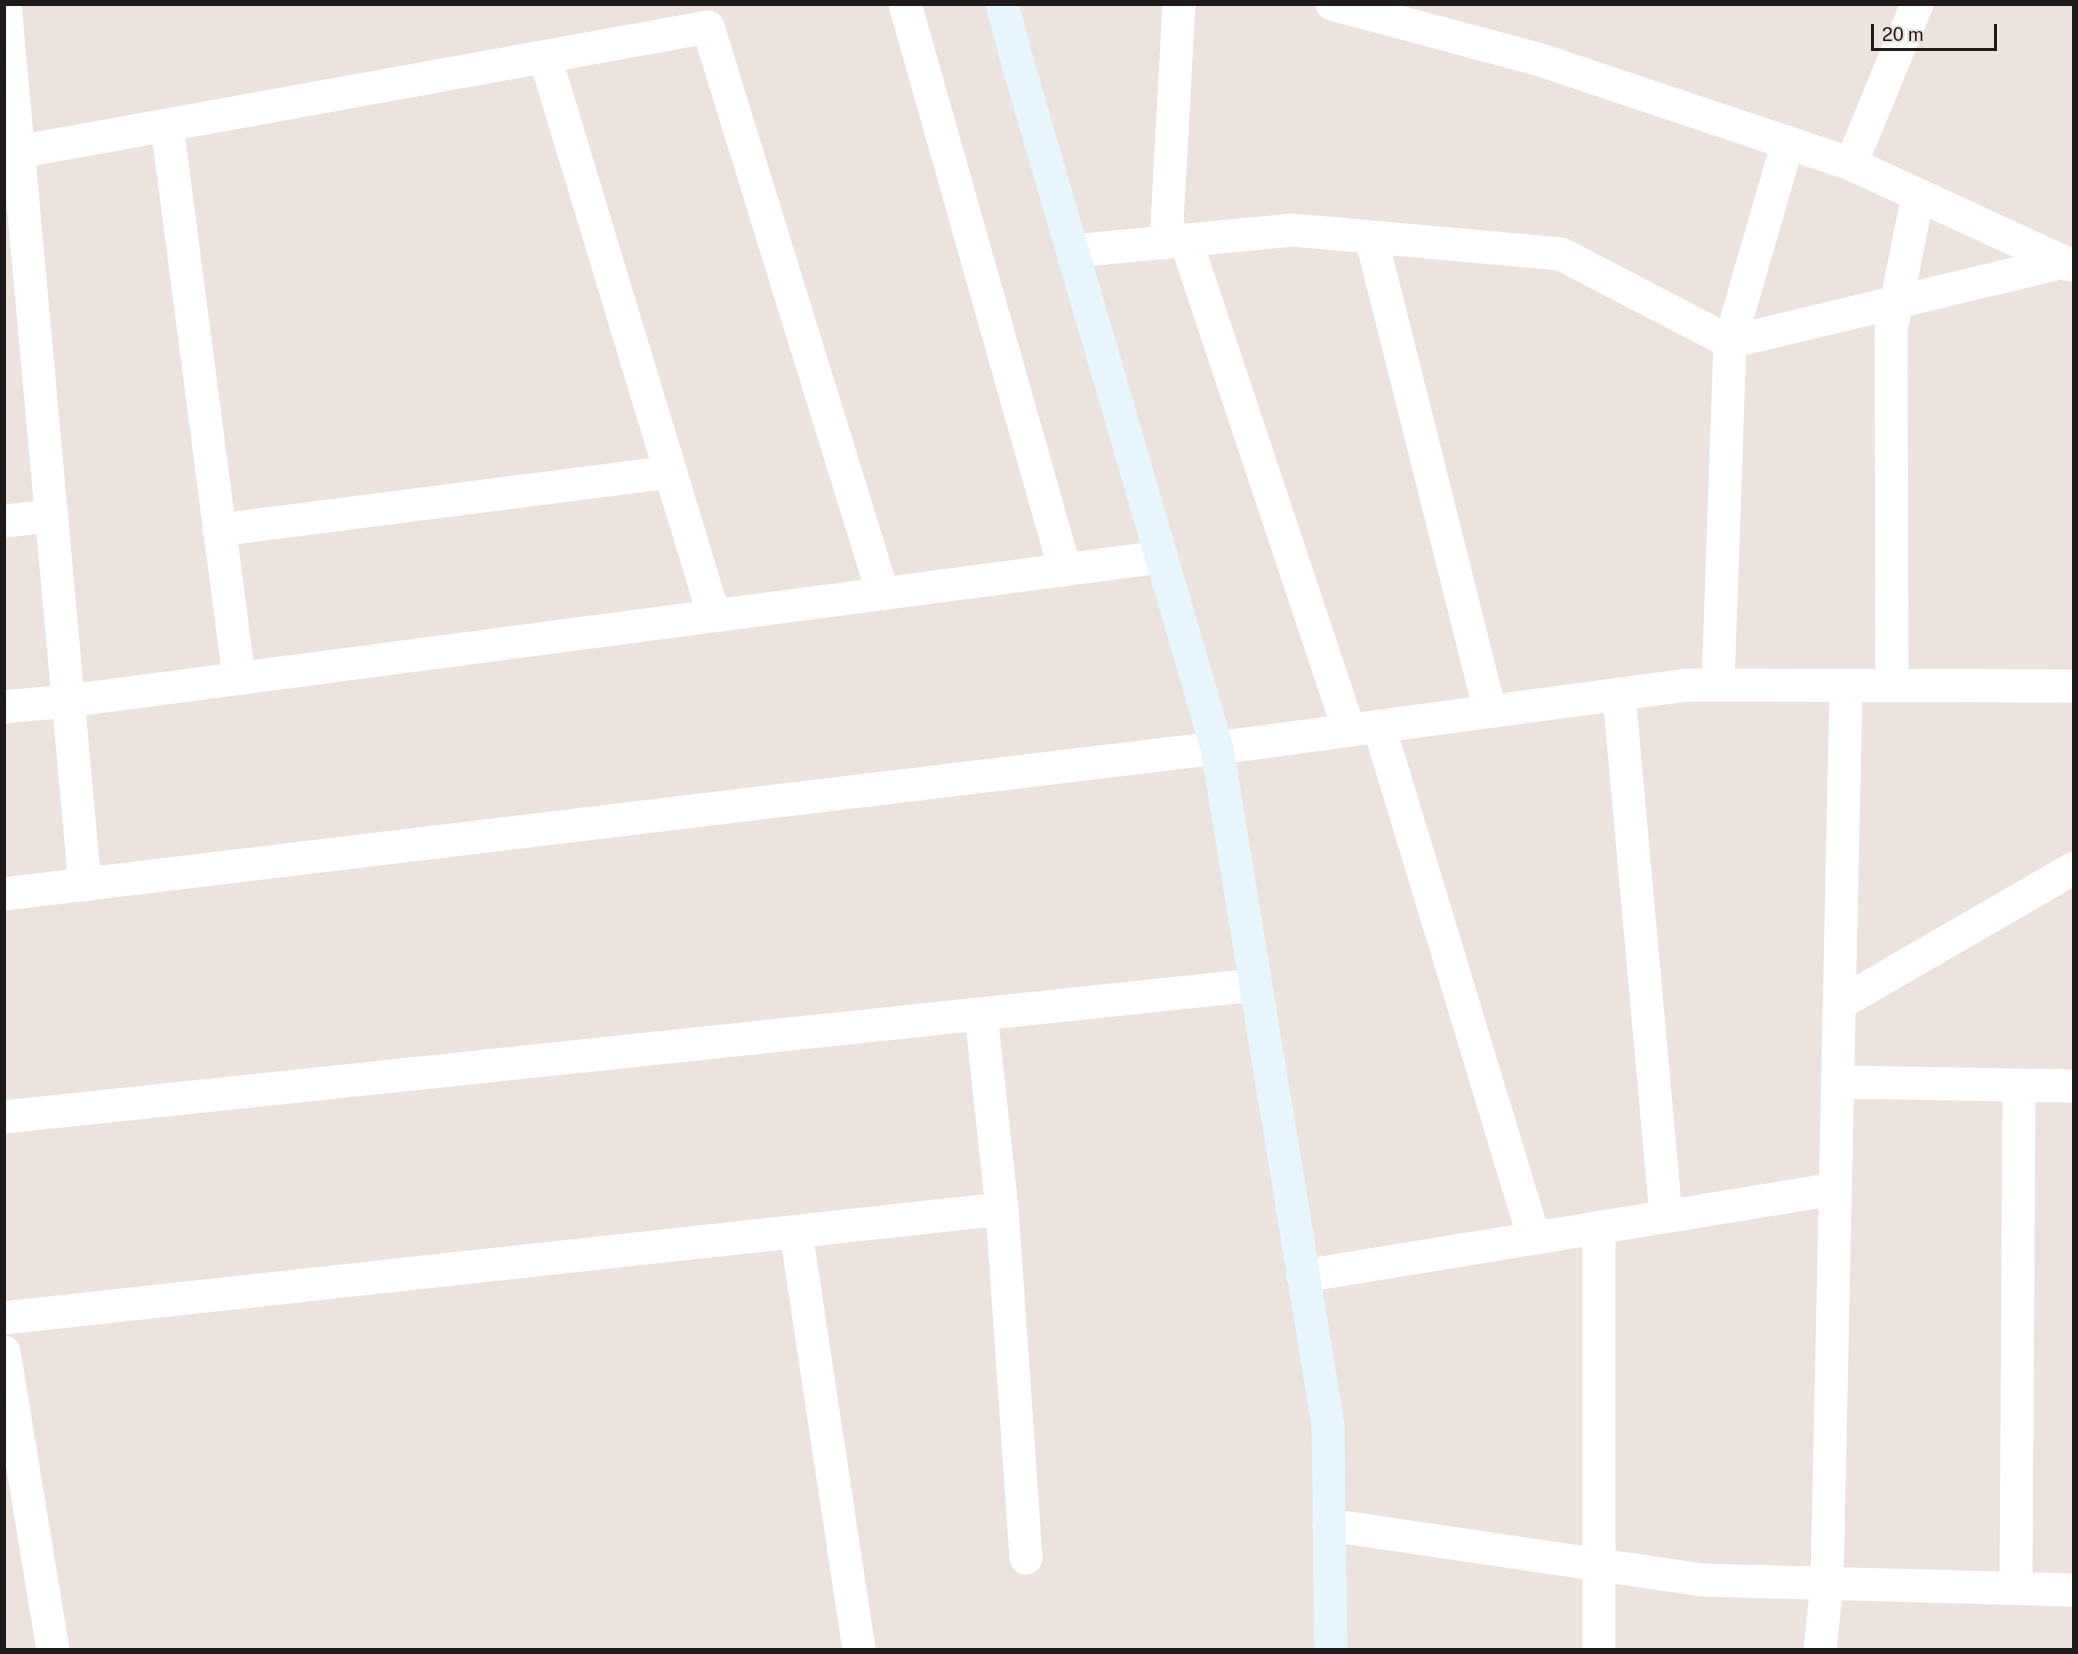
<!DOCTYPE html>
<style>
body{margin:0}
#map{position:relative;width:2078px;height:1654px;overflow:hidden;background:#ece2de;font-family:"Public Sans",sans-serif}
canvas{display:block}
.frame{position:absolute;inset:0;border:6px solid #1f1b1a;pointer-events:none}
.scale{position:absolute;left:1871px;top:24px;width:126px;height:27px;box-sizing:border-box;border:3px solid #1f1b1a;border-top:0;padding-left:8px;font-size:18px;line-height:21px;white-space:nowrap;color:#1f1b1a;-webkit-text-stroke:4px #ece2de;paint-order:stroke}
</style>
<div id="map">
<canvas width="2078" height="1654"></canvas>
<div class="frame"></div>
<div class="scale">20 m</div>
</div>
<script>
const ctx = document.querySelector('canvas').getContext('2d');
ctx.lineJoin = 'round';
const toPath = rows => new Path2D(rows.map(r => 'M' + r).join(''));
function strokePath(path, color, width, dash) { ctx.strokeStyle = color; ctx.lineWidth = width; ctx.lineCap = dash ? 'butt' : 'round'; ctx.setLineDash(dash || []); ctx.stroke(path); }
strokePath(toPath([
 [5,4,85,885],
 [905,4,1065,570],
 [1332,4,1541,60,1851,164,1917,4],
 [545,57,714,616],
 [167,125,239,678],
 [1788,142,1730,342,2064,262],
 [18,152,708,27,883,594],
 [1851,164,2070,265],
 [1371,237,1490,711],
 [1186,241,1349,730],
 [1166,243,1179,4],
 [1073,251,1293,230,1561,254,1730,342,1718,685],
 [4,521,52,516],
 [219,530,671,472],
 [1892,686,1891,330,1918,195],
 [1619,694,1666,1217],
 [4,707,68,701,1161,557],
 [1379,726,1534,1238],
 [4,894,1217,748,1688,685,2074,686],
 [1839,1004,2074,868],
 [981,1014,1002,1209,1026,1558],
 [1838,1082,2074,1086],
 [4,1117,1255,985],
 [796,1232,859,1650],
 [1303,1276,1835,1189],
 [4,1318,1002,1209],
 [4,1352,53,1650],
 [1329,1525,1702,1580,2074,1590],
 [2016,1588,2019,1086],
 [1599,1650,1599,1227],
 [1820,1650,1827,1583,1846,686]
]), '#fff', 33);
strokePath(toPath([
 [1002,4,1016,57,1217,748,1328,1425,1331,1650]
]), '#e7f5fc', 33);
</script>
